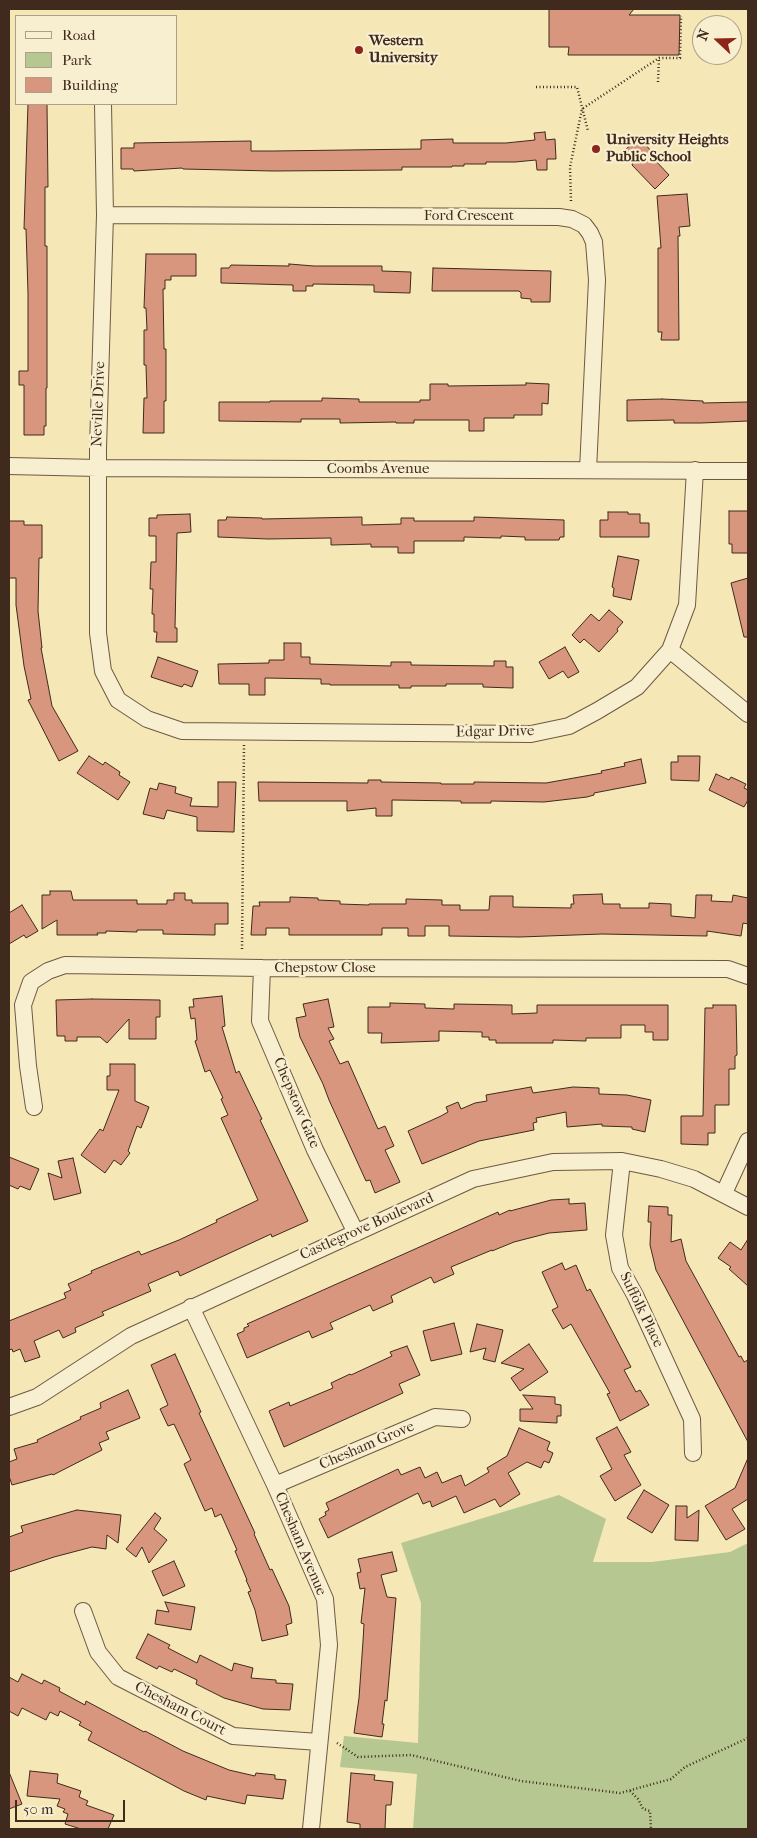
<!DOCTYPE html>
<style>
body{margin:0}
#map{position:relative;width:757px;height:1838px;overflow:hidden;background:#f5e7b6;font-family:"IM FELL French Canon",serif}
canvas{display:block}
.frame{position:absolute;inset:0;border:10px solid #402a1d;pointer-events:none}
.legend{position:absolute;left:15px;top:15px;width:162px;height:90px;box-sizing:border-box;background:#f8efd0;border:1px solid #aea088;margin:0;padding:6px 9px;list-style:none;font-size:15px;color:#402a1d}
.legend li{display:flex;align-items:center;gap:10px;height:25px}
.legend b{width:25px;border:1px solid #aea088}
.north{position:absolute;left:692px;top:15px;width:50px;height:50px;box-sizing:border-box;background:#f8efd0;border:1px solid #aea088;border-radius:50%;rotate:291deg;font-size:14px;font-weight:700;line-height:20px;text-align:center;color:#402a1d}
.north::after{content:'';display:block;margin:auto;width:18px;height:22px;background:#8f2418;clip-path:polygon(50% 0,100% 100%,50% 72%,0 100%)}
.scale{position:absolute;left:15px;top:1800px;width:110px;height:22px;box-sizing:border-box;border:2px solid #402a1d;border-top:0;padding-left:6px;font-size:15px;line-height:18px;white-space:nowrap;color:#402a1d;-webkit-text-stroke:4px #f8efd0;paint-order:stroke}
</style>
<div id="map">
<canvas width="757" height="1838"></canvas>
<div class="frame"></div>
<ul class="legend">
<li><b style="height:6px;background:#f8efd0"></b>Road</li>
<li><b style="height:14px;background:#b6c792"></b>Park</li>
<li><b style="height:14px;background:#d9967f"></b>Building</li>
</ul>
<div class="north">N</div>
<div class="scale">50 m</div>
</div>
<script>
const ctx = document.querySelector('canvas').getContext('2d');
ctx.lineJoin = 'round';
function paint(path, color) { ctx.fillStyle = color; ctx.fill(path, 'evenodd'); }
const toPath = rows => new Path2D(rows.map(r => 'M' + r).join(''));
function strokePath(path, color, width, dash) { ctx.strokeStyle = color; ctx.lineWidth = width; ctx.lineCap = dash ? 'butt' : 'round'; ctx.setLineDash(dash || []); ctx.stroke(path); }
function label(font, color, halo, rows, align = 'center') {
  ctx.font = font + ' "IM FELL French Canon",serif'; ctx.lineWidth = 4.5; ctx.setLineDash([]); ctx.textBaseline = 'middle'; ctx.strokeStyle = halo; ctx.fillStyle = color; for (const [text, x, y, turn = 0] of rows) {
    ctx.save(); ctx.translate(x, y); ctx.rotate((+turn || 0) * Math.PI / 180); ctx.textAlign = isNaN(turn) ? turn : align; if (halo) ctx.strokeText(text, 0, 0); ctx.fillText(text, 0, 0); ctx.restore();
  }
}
paint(toPath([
 [559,1495,606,1519,593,1562,652,1562,730,1552,748,1543,748,1829,413,1829,417,1774,340,1767,344,1736,418,1743,421,1603,401,1543]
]), '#b6c792');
const building = toPath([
 [549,9,634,9,629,15,680,15,679,55,568,55,569,47,549,47,549,9],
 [28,104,47,104,48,187,45,187,45,246,47,246,47,388,46,388,46,426,44,426,44,435,24,435,24,385,19,385,19,371,28,371,28,293,26,229,24,229,28,104],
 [545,132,546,140,555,139,556,159,547,159,547,170,537,170,536,160,515,162,486,162,486,164,464,164,464,166,452,166,452,167,402,167,402,170,273,171,183,169,182,168,134,171,133,169,121,169,121,148,134,148,134,143,251,141,251,151,273,151,421,149,421,140,453,139,453,143,506,143,535,140,534,133,545,132],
 [639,137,651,151,650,153,655,160,669,175,655,189,632,165,633,162,623,152,639,137],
 [687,194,690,226,679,227,680,236,678,236,679,340,661,340,662,332,658,332,658,248,661,248,657,196,687,194],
 [146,254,196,254,196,276,171,276,171,280,165,280,165,289,163,289,164,349,166,349,166,401,164,401,164,433,143,433,144,398,147,398,146,365,144,365,144,330,147,330,146,308,144,308,146,254],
 [289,264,314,266,382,266,382,271,411,272,410,293,374,292,374,285,313,284,313,286,306,286,306,291,293,291,293,285,221,283,221,268,229,268,231,265,289,266,289,264],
 [433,268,551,271,550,302,531,302,531,299,521,298,521,293,519,291,432,291,433,268],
 [526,383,549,384,548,404,542,403,542,415,514,415,514,418,484,418,484,431,469,431,469,420,414,420,414,423,396,423,396,422,340,423,340,419,301,419,301,422,219,421,219,402,270,402,270,401,322,401,322,398,359,399,359,402,420,402,420,400,430,400,430,384,448,384,448,386,526,385,526,383],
 [662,399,703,401,703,403,748,402,748,421,701,423,674,423,674,420,627,421,627,400,662,399],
 [729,511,748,511,748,553,732,553,732,544,729,544,729,511],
 [608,512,628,512,628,514,640,514,640,523,649,523,649,537,600,537,600,520,608,520,608,512],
 [190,514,191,532,177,533,175,628,177,628,177,642,156,642,157,632,154,632,154,614,152,614,153,589,150,589,151,562,156,562,156,536,149,536,149,518,157,518,157,515,190,514],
 [227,517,262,518,262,519,362,517,362,525,401,524,401,518,414,518,414,521,474,521,474,517,564,520,564,537,560,537,559,540,525,540,525,537,501,536,501,538,464,537,464,541,414,541,414,553,398,553,398,547,371,547,371,544,331,545,331,538,268,539,218,537,218,520,226,520,227,517],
 [9,521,24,521,24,525,42,525,42,558,39,558,38,611,42,648,41,648,52,706,78,751,59,761,28,700,31,699,24,666,16,605,16,578,9,578,9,521],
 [618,556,639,560,631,600,613,596,614,588,612,587,618,556],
 [748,578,748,637,744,637,731,583,748,578],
 [609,610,623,622,617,629,618,631,599,652,584,639,580,643,572,635,591,614,599,621,609,610],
 [284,643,301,643,301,657,310,657,310,664,391,666,391,662,411,662,411,665,494,666,494,661,506,661,506,667,513,667,513,688,483,687,483,684,446,684,446,686,411,686,411,688,399,688,399,685,330,685,330,684,321,684,321,679,265,678,265,695,249,695,249,684,219,684,218,664,269,663,269,660,284,660,284,643],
 [565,647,579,672,568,678,563,671,549,679,539,662,565,647],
 [158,657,198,671,192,687,184,684,182,687,151,677,158,657],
 [89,756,103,765,105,762,120,772,119,775,130,782,118,800,77,773,89,756],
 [678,756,700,756,699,781,671,780,671,762,678,762,678,756],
 [641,759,646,783,594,793,594,795,587,797,544,802,491,801,491,803,461,803,461,801,392,800,392,816,376,816,376,808,347,811,347,801,259,801,258,782,368,783,368,780,381,780,381,782,441,783,441,784,474,784,474,782,546,783,602,773,601,771,625,766,624,763,641,759],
 [716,774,729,780,731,777,746,784,744,788,748,790,748,800,744,807,709,790,716,774],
 [218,782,236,782,234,832,197,831,197,817,167,810,164,819,143,814,150,788,157,790,159,783,176,787,175,793,192,798,190,806,218,807,218,782],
 [50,891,71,891,73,900,137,900,137,904,167,904,167,900,174,900,174,893,185,893,185,900,192,900,192,903,228,903,228,924,215,924,215,935,163,934,163,930,137,930,137,932,106,931,106,933,97,933,98,935,57,935,57,920,42,929,42,895,50,895,50,891],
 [602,894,603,904,620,904,620,908,649,908,649,903,671,904,671,916,695,918,696,895,712,895,711,901,732,902,733,895,748,898,748,924,743,923,741,936,707,931,707,936,602,934,520,937,449,936,449,926,425,926,425,936,408,936,408,928,382,928,382,935,289,935,289,928,266,928,266,935,251,935,253,906,260,906,259,902,290,902,290,897,318,898,318,900,340,901,340,904,369,905,369,904,406,904,406,899,442,900,442,905,460,905,460,910,489,910,490,896,513,896,513,907,571,908,571,904,574,904,573,895,602,894],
 [22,905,38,931,26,938,24,935,9,944,9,913,22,905],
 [222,996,225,1026,222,1027,236,1073,239,1071,246,1086,262,1119,260,1120,308,1221,272,1237,271,1234,180,1276,178,1271,148,1284,151,1291,102,1312,104,1315,75,1328,76,1332,63,1338,59,1330,34,1341,40,1357,25,1362,20,1349,13,1352,12,1349,9,1350,9,1321,66,1298,64,1293,71,1290,68,1284,92,1273,91,1271,139,1251,141,1255,179,1240,217,1222,216,1220,258,1200,221,1118,228,1115,221,1099,223,1098,210,1070,205,1072,195,1041,197,1040,195,1018,191,1019,189,1007,194,1007,193,999,222,996],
 [92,999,160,1000,160,1017,156,1017,156,1039,129,1039,129,1019,107,1043,100,1037,77,1037,77,1041,65,1041,65,1036,57,1036,56,1000,92,999],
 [328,999,334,1027,328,1028,334,1039,329,1041,340,1064,348,1061,378,1129,385,1126,394,1146,385,1150,400,1182,375,1193,370,1180,366,1181,329,1100,323,1084,300,1037,296,1018,306,1016,303,1004,328,999],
 [390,1003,425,1004,425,1008,454,1009,454,1004,512,1005,512,1014,537,1013,537,1005,668,1005,668,1040,653,1040,653,1032,645,1032,645,1025,621,1025,621,1038,586,1038,586,1041,553,1040,553,1043,496,1043,496,1040,489,1040,489,1037,482,1037,482,1032,439,1031,439,1041,381,1043,382,1033,368,1033,368,1007,390,1007,390,1003],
 [713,1005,736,1005,737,1055,735,1056,735,1069,729,1069,729,1105,715,1105,715,1133,708,1133,708,1145,681,1144,681,1116,703,1116,705,1008,713,1008,713,1005],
 [110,1064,135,1064,135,1101,149,1107,141,1128,137,1126,128,1151,130,1153,121,1165,114,1160,105,1173,81,1155,100,1129,103,1131,119,1090,107,1090,107,1076,110,1076,110,1064],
 [531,1087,533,1093,573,1087,599,1088,599,1094,627,1095,651,1100,645,1132,632,1129,632,1127,602,1126,602,1124,567,1127,566,1112,536,1118,537,1122,533,1123,534,1130,479,1141,422,1164,408,1131,441,1116,448,1112,446,1107,458,1102,461,1109,475,1103,487,1101,486,1095,531,1087],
 [9,1157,39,1169,30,1190,20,1186,18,1189,9,1185,9,1157],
 [73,1158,81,1193,54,1200,48,1173,62,1178,58,1161,73,1158],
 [569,1199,569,1204,585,1203,587,1230,549,1233,514,1242,492,1251,492,1250,451,1267,454,1274,434,1283,431,1277,391,1296,393,1302,373,1311,370,1305,330,1323,333,1329,312,1338,309,1331,247,1358,237,1334,244,1331,244,1328,249,1326,247,1324,498,1212,499,1215,510,1210,510,1211,551,1200,569,1199],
 [649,1206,668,1207,668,1215,672,1215,671,1242,681,1239,686,1261,739,1357,741,1356,744,1362,748,1360,748,1442,656,1270,650,1245,651,1222,648,1222,649,1206],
 [748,1239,748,1286,729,1269,731,1267,718,1258,730,1242,741,1250,748,1239],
 [562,1263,565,1270,576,1265,587,1291,590,1289,631,1367,624,1370,636,1392,640,1390,649,1405,620,1421,607,1394,610,1393,571,1324,563,1329,552,1310,558,1307,542,1272,562,1263],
 [454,1323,462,1354,431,1361,423,1331,454,1323],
 [477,1324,503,1330,495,1362,483,1359,486,1348,470,1352,477,1324],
 [529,1344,548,1372,520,1391,511,1378,524,1369,501,1363,529,1344],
 [407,1346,420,1375,399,1384,403,1393,284,1447,269,1411,289,1402,290,1406,333,1388,331,1383,350,1374,351,1375,392,1356,390,1352,407,1346],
 [175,1354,201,1412,199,1413,255,1533,254,1534,270,1570,272,1569,289,1606,292,1623,286,1625,288,1635,262,1641,255,1610,248,1592,251,1591,246,1580,247,1580,235,1551,237,1550,221,1514,215,1517,212,1508,205,1511,184,1464,191,1460,174,1424,168,1426,160,1409,168,1405,151,1365,175,1354],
 [128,1390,140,1418,106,1432,109,1439,99,1443,102,1450,53,1475,52,1474,12,1485,9,1476,9,1462,17,1459,14,1449,38,1442,37,1440,81,1419,80,1417,101,1408,100,1403,128,1390],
 [523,1395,555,1397,555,1404,561,1405,561,1416,557,1416,557,1423,520,1421,520,1409,533,1409,523,1395],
 [617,1427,631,1452,624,1455,641,1485,615,1501,600,1476,612,1469,596,1438,617,1427],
 [519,1428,550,1442,547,1450,553,1453,549,1463,544,1461,541,1468,527,1462,508,1473,520,1494,500,1507,495,1499,464,1513,456,1496,432,1507,430,1501,423,1504,418,1493,328,1538,319,1519,326,1515,325,1512,329,1510,326,1503,398,1469,401,1475,420,1467,425,1478,437,1472,442,1483,461,1475,465,1486,489,1472,487,1468,507,1456,519,1428],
 [748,1458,748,1499,732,1509,745,1529,726,1540,705,1506,735,1488,748,1458],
 [644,1490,669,1505,652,1533,627,1518,644,1490],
 [676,1506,687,1506,687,1518,699,1510,698,1541,675,1540,676,1506],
 [77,1510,121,1515,118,1543,107,1535,106,1549,92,1547,54,1557,9,1572,9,1537,23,1532,21,1526,77,1510],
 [155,1513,161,1518,154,1529,167,1540,149,1563,142,1547,136,1557,126,1549,155,1513],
 [392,1552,397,1571,381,1575,387,1597,396,1598,387,1701,385,1700,382,1724,384,1724,382,1737,354,1733,359,1698,363,1641,364,1624,361,1623,365,1588,360,1589,357,1573,361,1572,358,1559,392,1552],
 [174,1561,185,1586,163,1596,152,1571,174,1561],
 [165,1602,195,1607,191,1630,155,1624,157,1610,169,1612,165,1602],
 [148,1634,170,1645,168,1648,197,1663,200,1655,232,1671,234,1663,253,1668,251,1678,276,1680,276,1683,293,1684,290,1710,263,1709,224,1698,196,1684,197,1680,174,1669,172,1672,159,1666,157,1669,136,1658,148,1634],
 [22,1674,42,1684,44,1680,60,1688,59,1691,85,1705,86,1701,144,1732,145,1731,183,1751,229,1770,255,1776,256,1773,275,1775,275,1779,286,1780,283,1799,247,1795,245,1804,207,1796,206,1800,184,1791,88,1740,92,1732,79,1725,81,1722,60,1711,58,1716,50,1712,46,1720,22,1708,18,1716,9,1711,9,1677,18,1682,22,1674],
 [30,1771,58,1774,57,1783,81,1791,79,1797,88,1801,86,1805,114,1815,108,1829,81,1829,65,1824,68,1814,63,1812,65,1809,57,1806,60,1799,27,1796,30,1771],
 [9,1772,22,1804,9,1809,9,1772],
 [351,1773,375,1775,374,1780,393,1782,391,1805,386,1805,385,1829,360,1829,360,1824,347,1822,351,1773]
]);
paint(building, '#d9967f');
strokePath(building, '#402a1d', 1);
const minor = toPath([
 [103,104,105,215,98,448,98,633,103,671,118,700,147,719,182,731,531,734,569,726,597,711,637,687,670,650,687,605,695,470],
 [105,215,559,217,572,219,584,225,590,233,594,242,597,280,588,470],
 [9,466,98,468,748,471],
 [670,650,748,714],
 [262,968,260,1021,315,1150,356,1233],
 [34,1107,28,1066,23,1005,31,982,48,971,65,965,262,968,728,969,748,976],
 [622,1161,614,1235,620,1268,635,1295,692,1419,693,1453],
 [724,1193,748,1141],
 [191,1307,275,1485,325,1599,329,1645,311,1829],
 [9,1407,37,1397,131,1336,473,1179,553,1162,622,1161,661,1169,694,1179,748,1207],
 [275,1485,435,1417,462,1419],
 [83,1611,98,1652,118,1677,233,1736,319,1742]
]);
strokePath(minor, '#6d5943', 18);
strokePath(toPath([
 [658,82,659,58],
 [536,87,577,87,588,131],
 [571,201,570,167,582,109,659,58,680,58,681,16],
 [242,949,244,745],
 [337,1743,358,1757,411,1755,521,1781,620,1793,671,1779,685,1767,748,1738],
 [630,1791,638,1799,643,1809,650,1811,651,1829]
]), '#402a1d', 2.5, [1, 2.5]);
strokePath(minor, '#f8efd0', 16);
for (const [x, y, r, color] of [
 [359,50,5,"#8f2418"],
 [596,149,5,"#8f2418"]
]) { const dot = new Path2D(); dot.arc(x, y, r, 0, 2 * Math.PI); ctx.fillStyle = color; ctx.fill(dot); strokePath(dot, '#f8efd0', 2); }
label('bold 15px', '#402a1d', '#f8efd0', [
 ["Western",369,41],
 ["University",369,58],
 ["University Heights",606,140],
 ["Public School",606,157]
], 'left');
label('15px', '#402a1d', '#f8efd0', [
 ["Ford Crescent",469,216],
 ["Neville Drive",99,404,-88],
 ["Coombs Avenue",378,469],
 ["Edgar Drive",495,732,-1],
 ["Chepstow Close",325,968],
 ["Chepstow Gate",296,1103,67],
 ["Castlegrove Boulevard",367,1227,-24],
 ["Suffolk Place",641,1310,64],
 ["Chesham Grove",367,1446,-23],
 ["Chesham Avenue",300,1544,67],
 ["Chesham Court",180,1709,27]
]);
</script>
